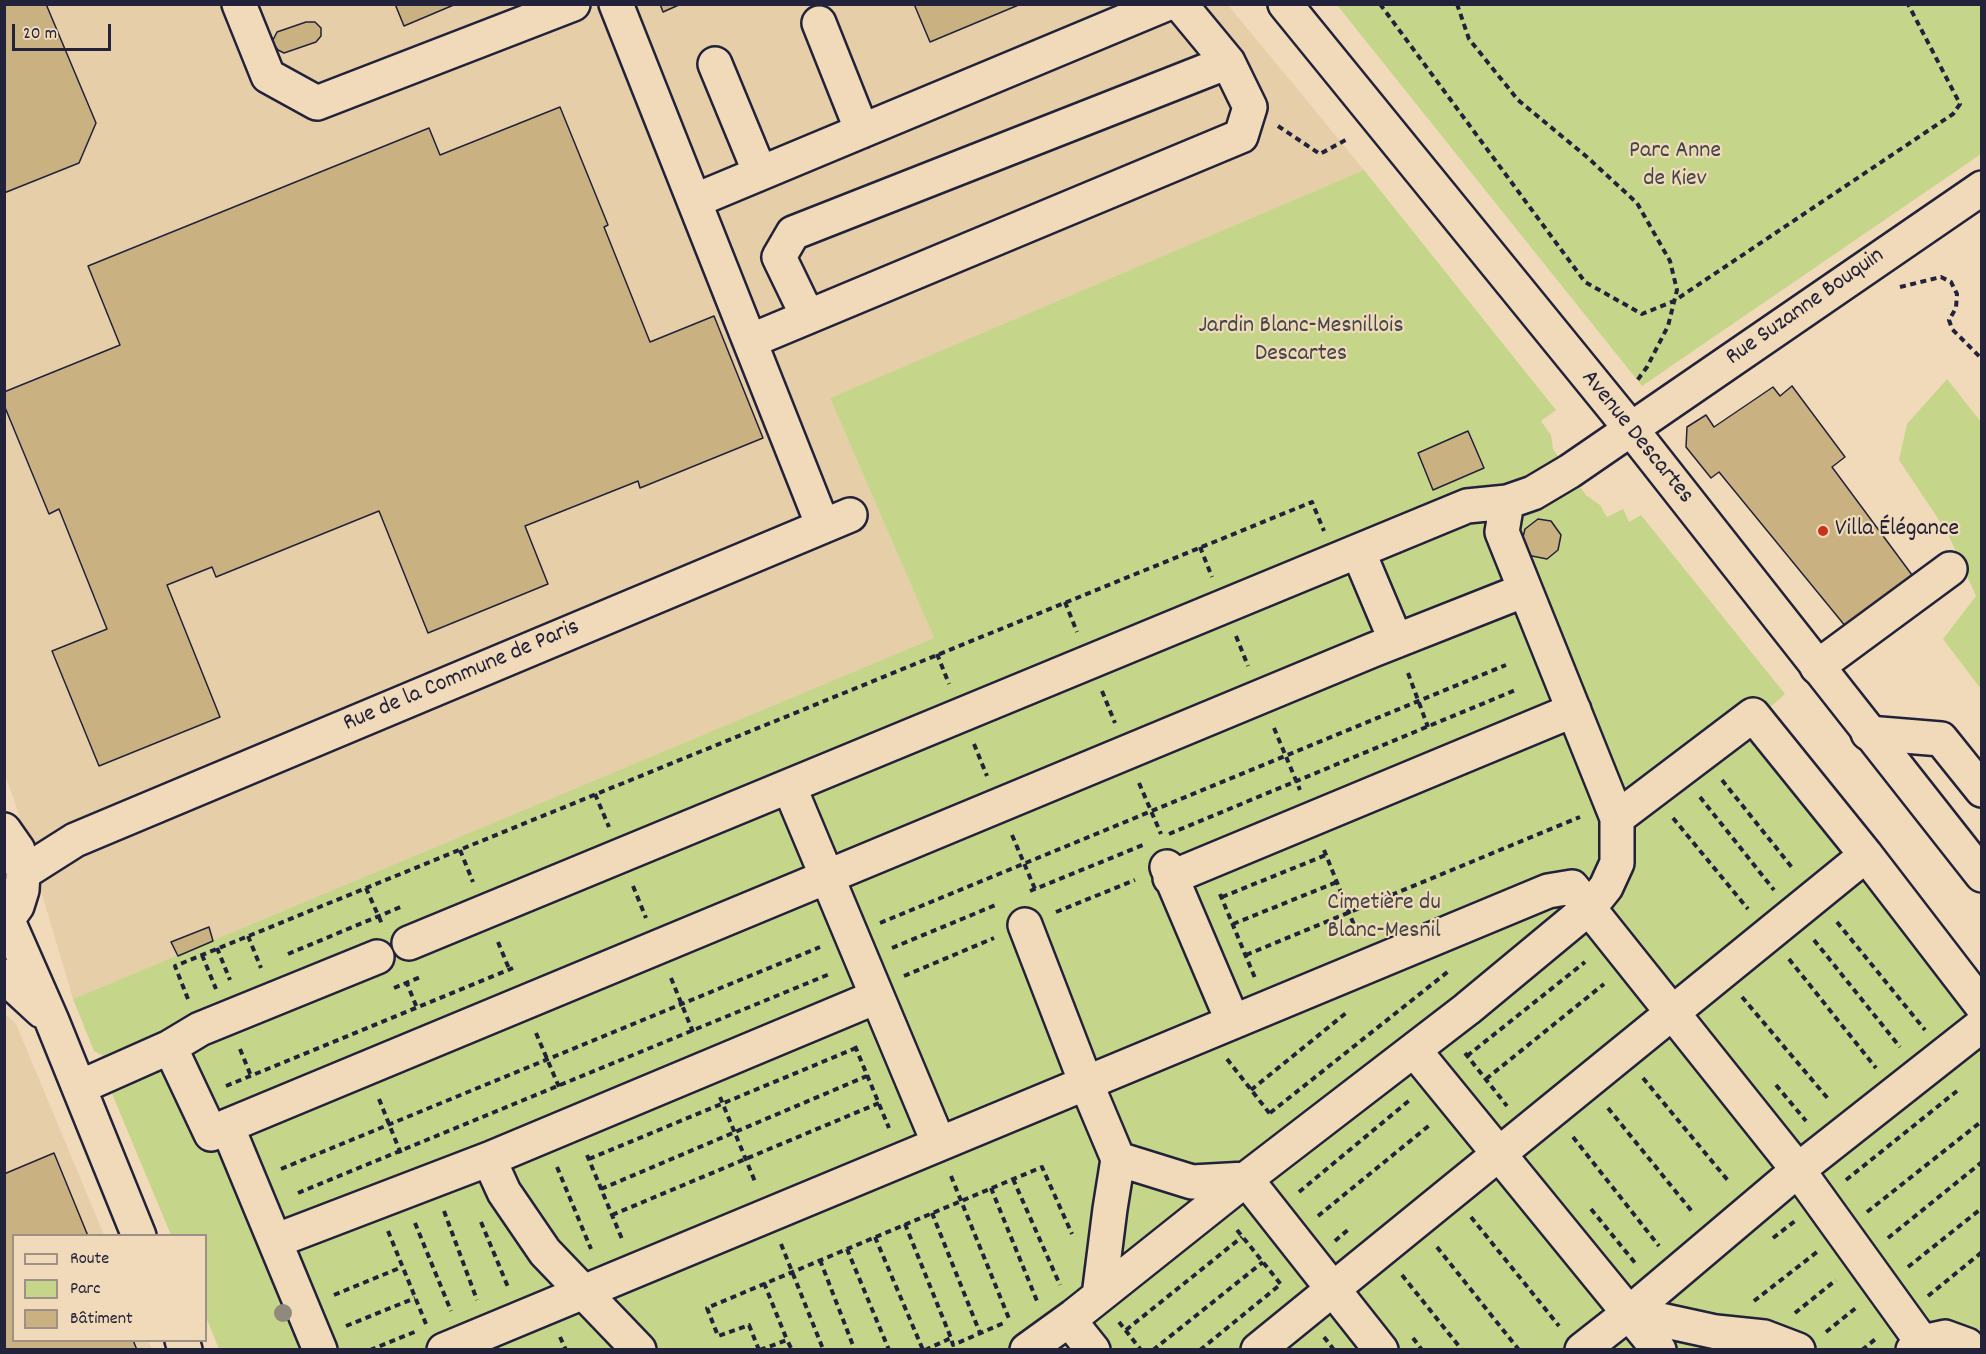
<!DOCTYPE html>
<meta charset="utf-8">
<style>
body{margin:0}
#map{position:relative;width:1986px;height:1354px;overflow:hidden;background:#f1dab9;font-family:Dekko,sans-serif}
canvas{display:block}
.frame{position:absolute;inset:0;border:6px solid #22223b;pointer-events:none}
.legend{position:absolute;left:12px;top:1234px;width:195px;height:108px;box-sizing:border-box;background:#f1dab9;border:2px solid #9e9087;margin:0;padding:8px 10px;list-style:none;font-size:18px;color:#22223b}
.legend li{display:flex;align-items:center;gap:12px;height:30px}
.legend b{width:30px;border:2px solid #9e9087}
.scale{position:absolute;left:12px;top:24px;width:99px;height:27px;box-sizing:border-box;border:3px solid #22223b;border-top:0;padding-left:8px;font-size:18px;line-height:21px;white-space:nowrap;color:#22223b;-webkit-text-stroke:4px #f1dab9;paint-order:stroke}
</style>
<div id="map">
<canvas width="1986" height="1354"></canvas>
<div class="frame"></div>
<ul class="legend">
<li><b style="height:8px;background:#f1dab9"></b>Route</li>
<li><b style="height:16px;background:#c5d68b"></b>Parc</li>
<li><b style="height:16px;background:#c9b181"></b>Bâtiment</li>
</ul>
<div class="scale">20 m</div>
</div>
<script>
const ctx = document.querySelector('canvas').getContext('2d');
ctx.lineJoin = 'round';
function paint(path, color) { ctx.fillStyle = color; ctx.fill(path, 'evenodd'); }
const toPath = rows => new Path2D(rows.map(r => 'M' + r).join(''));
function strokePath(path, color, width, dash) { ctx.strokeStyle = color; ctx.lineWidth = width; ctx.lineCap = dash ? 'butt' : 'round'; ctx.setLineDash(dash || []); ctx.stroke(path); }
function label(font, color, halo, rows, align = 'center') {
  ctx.font = font + ' Dekko,sans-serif'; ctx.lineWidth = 4.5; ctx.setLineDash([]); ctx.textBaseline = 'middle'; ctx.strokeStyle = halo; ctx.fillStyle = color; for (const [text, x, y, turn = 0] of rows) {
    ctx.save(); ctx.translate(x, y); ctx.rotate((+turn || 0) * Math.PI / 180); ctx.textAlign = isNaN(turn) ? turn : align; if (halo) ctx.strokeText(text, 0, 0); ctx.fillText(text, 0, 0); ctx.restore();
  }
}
paint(toPath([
 [5,5,1228,5,1364,170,830,398,934,638,73,999,14,799,5,776],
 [4,1013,16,1024,104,1235,14,1236,14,1340,148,1341,152,1349,5,1349]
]), '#e5cea8');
paint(toPath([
 [1337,5,1981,5,1981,154,1642,386],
 [1364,170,1556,410,1541,421,1551,435,1553,449,1586,495,1600,505,1607,517,1623,509,1629,522,1641,515,1785,694,1765,712,1981,980,1981,1349,219,1349,206,1317,206,1236,171,1235,110,1089,109,1059,94,1051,73,999,934,638,830,398],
 [1947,379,1981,422,1981,689,1943,639,1976,596,1947,532,1899,460,1907,424]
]), '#c5d68b');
const building = toPath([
 [4,4,46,4,96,123,79,163,4,193,4,4],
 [395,4,456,4,404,26,395,4],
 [660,4,681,4,663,12,660,4],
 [914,4,1021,4,930,42,914,4],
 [306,22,315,22,321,28,321,36,316,42,284,53,278,50,272,42,277,32,306,22],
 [560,107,608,225,604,227,650,342,714,316,763,438,640,488,638,481,525,526,548,584,428,633,379,511,216,577,212,567,167,585,220,717,99,766,52,651,107,629,59,509,49,514,4,405,4,392,120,345,88,266,429,128,440,155,560,107],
 [1792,386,1845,457,1832,467,1918,583,1851,633,1719,472,1711,478,1686,447,1687,427,1706,415,1714,427,1773,387,1780,396,1792,386],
 [1468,431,1484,468,1433,490,1418,453,1468,431],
 [1538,519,1551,521,1561,535,1558,550,1547,559,1527,555,1521,545,1525,529,1538,519],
 [209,927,213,941,178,956,171,942,209,927],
 [54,1153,88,1236,14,1236,14,1340,133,1340,137,1350,4,1350,4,1174,54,1153]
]);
paint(building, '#c9b181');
strokePath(building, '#22223b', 1.5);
const minor = toPath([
 [239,4,268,76,317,103,573,4],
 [616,4,823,526],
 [819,23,862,131],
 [715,64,760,173],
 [694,201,1166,4],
 [808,317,779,257,793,233,1228,62],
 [750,341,1241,136,1250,107,1228,62,1180,4],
 [1358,551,1396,641],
 [1817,667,1950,569],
 [1868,733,1941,739,1982,790],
 [789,786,939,1144],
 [1617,818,1753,715,1866,855,1982,1006],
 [4,830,18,850,23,873,22,890,17,906,4,924],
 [1167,867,1233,1022],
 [23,873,75,840,850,515],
 [1170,878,1574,710],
 [8,921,52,1021,139,1236],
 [1025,925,1086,1083,1118,1159,1110,1209,1099,1296],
 [409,943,1467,506,1507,502],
 [4,976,42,1011],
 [170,1047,200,1029,377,957],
 [1414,1050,1659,1350],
 [80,1087,170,1047,211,1134,227,1126,320,1350],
 [227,1126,1373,650,1525,590],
 [489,1159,504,1192,545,1252,639,1350],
 [1118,1159,1192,1182,1246,1179,1381,1350],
 [275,1241,489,1159,876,997],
 [1629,1313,1716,1332,1764,1337,1798,1350],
 [1069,1320,1093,1350],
 [182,1340,185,1350],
 [444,1350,1548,891,1572,887,1798,1170,1922,1342],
 [1027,1350,1074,1316,1246,1179,1467,1009,1590,907,1606,887,1617,863,1617,818,1502,532,1507,502,1533,493,1570,471,1982,188],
 [1258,1350,1866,855],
 [1582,1350,1629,1313,1798,1170,1982,1025],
 [1913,1350,1922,1342,1945,1337,1967,1345,1970,1350]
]);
const major = toPath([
 [1285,4,1631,429,1982,875]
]);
strokePath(minor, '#22223b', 38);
strokePath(major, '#22223b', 38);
strokePath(toPath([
 [1380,4,1585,282,1642,314,1674,301,1953,114,1960,104,1908,4],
 [1457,4,1469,39,1518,100,1587,157,1637,203,1670,261,1677,290,1668,326,1647,367,1636,382],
 [1278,126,1320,154,1349,138],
 [1900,287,1941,277,1951,282,1957,294,1956,308,1949,320,1952,329,1982,359],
 [1200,547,1212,577],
 [1065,602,1077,632],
 [1236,636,1248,666],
 [937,654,949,684],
 [1408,673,1428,727],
 [1102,691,1115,723],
 [1274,728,1300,790],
 [974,744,987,776],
 [1722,780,1794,870],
 [1139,783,1161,834],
 [595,794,609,827],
 [1700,797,1774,890],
 [1673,818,1748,909],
 [1169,834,1518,689],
 [1012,835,1035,889],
 [460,850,473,882],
 [1324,850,1358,935],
 [633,886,646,918],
 [366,888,382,924],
 [1030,891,1143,845],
 [1220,894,1255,978],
 [1222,897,1326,855],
 [1056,912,1135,880],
 [1837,922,1925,1030],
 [880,923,1506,665],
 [1233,924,1337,882],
 [248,936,261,968],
 [1814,940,1900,1047],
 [498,942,510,971],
 [217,948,230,980],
 [892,948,998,904],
 [288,954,403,906],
 [202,955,216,989],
 [1246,955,1580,817],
 [1789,959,1876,1068],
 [904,976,994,938],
 [671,978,693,1032],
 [406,981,417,1008],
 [394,988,423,976],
 [1742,997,1830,1101],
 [188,999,175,966,1312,502,1324,531],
 [536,1033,559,1087],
 [855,1046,889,1128],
 [240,1049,251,1076],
 [1465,1053,1507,1106],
 [1467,1056,1585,962],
 [1227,1059,1270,1114],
 [1643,1078,1730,1183],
 [1486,1079,1604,984],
 [1776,1085,1806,1121],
 [226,1086,513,968],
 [1251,1090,1346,1013],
 [720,1097,756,1184],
 [379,1099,401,1154],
 [1608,1108,1694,1214],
 [1270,1113,1450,970],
 [1573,1137,1659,1246],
 [587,1155,622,1239],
 [589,1159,856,1048],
 [557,1167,591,1249],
 [281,1169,820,947],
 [951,1176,1010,1321],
 [1013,1179,1060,1285],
 [1846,1180,1957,1091],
 [991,1188,1037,1301],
 [601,1189,867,1076],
 [1299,1192,1411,1099],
 [298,1193,832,973],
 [1591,1209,1636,1264],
 [444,1211,477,1300],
 [1867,1212,1982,1121],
 [932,1213,980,1333],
 [612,1215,879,1103],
 [1318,1216,1431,1124],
 [1471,1217,1559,1326],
 [481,1222,508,1287],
 [415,1223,451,1311],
 [905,1224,951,1338],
 [1237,1230,1283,1287],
 [388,1231,426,1324],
 [875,1237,923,1350],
 [1773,1238,1795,1221],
 [1888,1238,1982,1162],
 [1335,1241,1350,1228],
 [781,1244,823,1349],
 [1437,1247,1519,1350],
 [847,1249,889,1350],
 [820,1260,854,1348],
 [1908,1267,1982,1208],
 [1402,1275,1462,1350],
 [764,1283,787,1340],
 [334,1295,402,1267],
 [1928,1296,1982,1252],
 [1754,1301,1817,1252],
 [1795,1313,1836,1280],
 [1119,1322,1141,1350],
 [346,1326,415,1298],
 [1126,1330,1242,1237],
 [1826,1332,1857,1307],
 [560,1337,566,1350],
 [1324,1337,1334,1350],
 [1413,1338,1422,1350],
 [370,1350,417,1331],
 [759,1350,749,1325,718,1336,707,1308,1042,1167,1072,1234],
 [760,1350,787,1340,792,1350],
 [925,1350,951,1338,953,1345,1006,1322],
 [1153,1350,1263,1262],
 [1200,1350,1281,1284],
 [1862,1350,1878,1337]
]), '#22223b', 4, [6, 4.5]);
strokePath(minor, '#f1dab9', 33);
strokePath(major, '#f1dab9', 33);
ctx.fillStyle = '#91897c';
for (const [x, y] of [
 [283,1313]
]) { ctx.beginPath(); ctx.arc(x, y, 9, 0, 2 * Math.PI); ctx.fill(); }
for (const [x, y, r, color] of [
 [1823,531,6,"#c8321e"]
]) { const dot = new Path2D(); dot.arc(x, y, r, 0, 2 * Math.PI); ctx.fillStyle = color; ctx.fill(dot); strokePath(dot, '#f1dab9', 2); }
label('24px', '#43464b', '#f1dab9', [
 ["Parc Anne",1675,153],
 ["de Kiev",1675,181],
 ["Jardin Blanc-Mesnillois",1301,328],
 ["Descartes",1301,356],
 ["Cimetière du",1384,905],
 ["Blanc-Mesnil",1384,933]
]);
label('24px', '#22223b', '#f1dab9', [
 ["Rue Suzanne Bouquin",1806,308,-35],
 ["Avenue Descartes",1636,438,51],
 ["Rue de la Commune de Paris",462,677,-23]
]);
label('24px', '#22223b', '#f1dab9', [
 ["Villa Élégance",1835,531]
], 'left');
</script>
